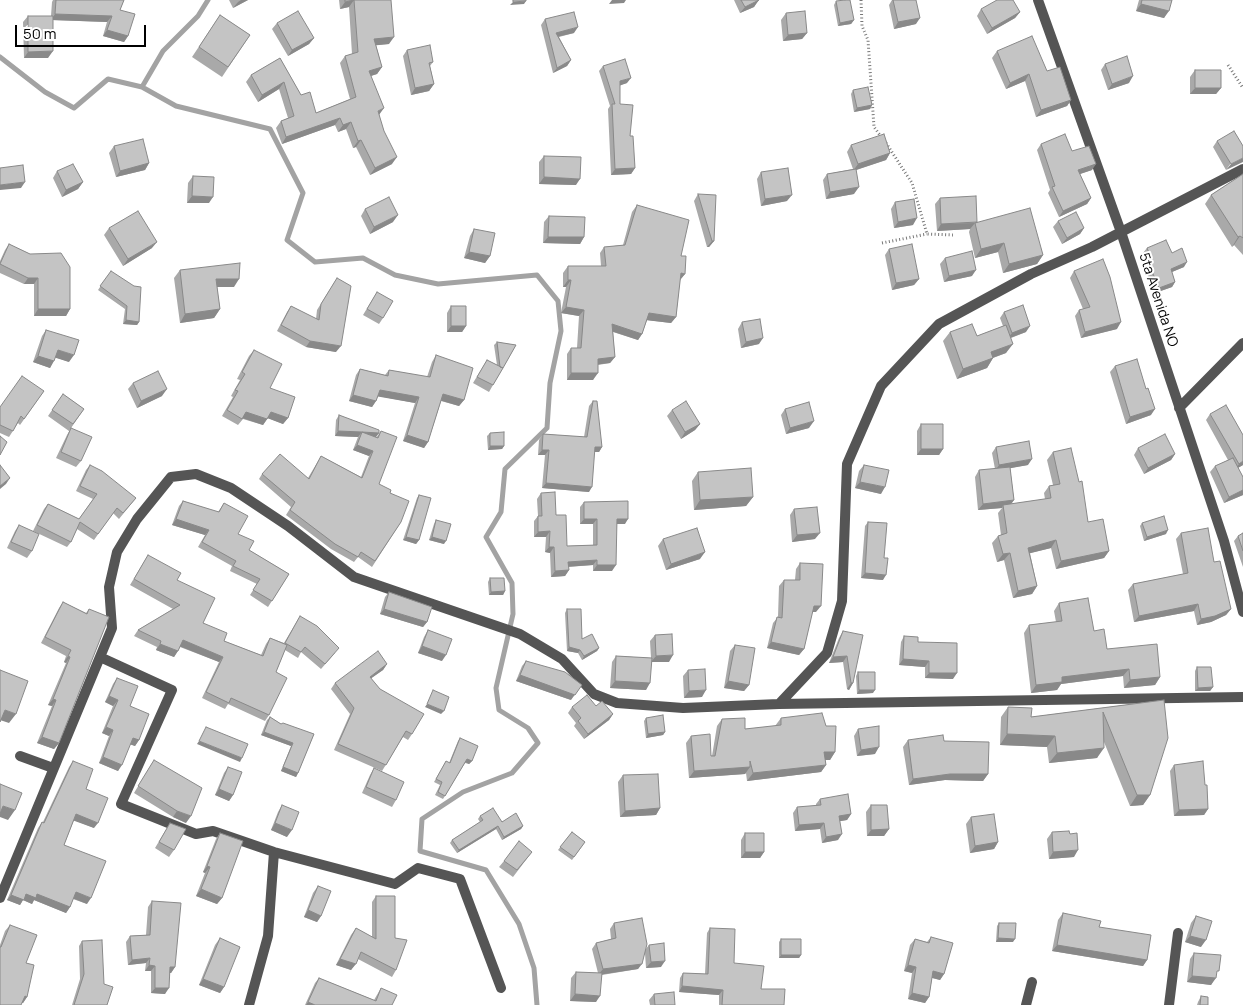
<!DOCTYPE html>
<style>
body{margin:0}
#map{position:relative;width:1243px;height:1005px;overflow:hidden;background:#fff;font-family:Manrope,sans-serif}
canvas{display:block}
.scale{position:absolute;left:15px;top:25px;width:131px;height:22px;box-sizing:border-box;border:2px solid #000;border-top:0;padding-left:6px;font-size:15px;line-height:18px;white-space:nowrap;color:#000;-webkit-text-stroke:4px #fff;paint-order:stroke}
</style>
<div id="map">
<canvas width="1243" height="1005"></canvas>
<div class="scale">50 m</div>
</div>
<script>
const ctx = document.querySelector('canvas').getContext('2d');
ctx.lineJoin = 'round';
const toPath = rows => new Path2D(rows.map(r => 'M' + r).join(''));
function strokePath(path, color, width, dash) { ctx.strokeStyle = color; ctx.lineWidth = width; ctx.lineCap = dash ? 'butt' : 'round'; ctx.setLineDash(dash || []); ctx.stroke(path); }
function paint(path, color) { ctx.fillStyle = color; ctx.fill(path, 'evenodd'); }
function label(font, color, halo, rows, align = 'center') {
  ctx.font = font + ' Manrope,sans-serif'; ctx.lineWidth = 4; ctx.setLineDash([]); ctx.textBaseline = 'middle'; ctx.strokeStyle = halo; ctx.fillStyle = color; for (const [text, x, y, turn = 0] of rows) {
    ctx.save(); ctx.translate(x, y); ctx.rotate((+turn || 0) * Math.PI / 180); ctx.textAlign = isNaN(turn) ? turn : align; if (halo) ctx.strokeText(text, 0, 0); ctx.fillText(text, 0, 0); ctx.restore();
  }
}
strokePath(toPath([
 [0,57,45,92,74,108,108,79,142,87,176,106,270,129,303,193,287,240,315,262,363,258,395,275,438,284,537,275,558,301,561,331,550,383,547,428,505,469,501,512,486,537,512,583,513,614,496,688,499,710,528,728,538,743,512,773,463,792,422,819,420,851,486,870,519,924,534,968,537,1005],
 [142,87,163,51,198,16,208,0]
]), '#a3a3a3', 5);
strokePath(toPath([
 [861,0,862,26,868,40,874,127,882,138],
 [1228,65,1243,88],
 [886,143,912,183,927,234,953,235],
 [882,243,927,234]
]), '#777', 3, [1, 2.5]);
strokePath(toPath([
 [20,756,53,768]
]), '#555', 10);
strokePath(toPath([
 [1038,0,1121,232,1224,541,1243,612],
 [1179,408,1243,343],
 [100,657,172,690,121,804,196,834,213,831,274,852,395,884,418,868,460,879,501,988],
 [779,704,827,653,842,601,847,464,881,386,939,324,1031,274,1092,247,1243,169],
 [0,898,112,628,109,587,117,552,137,519,171,477,196,474,231,488,288,526,354,577,520,634,562,659,594,694,617,703,683,708,779,704,1243,697],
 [249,1005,268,936,274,852],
 [1026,1005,1032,982],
 [1169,1005,1178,933]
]), '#555', 10);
paint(toPath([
 [53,0,124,0,120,10,128,36,124,42,103,36,107,22,53,20,48,58,24,58,23,22,28,16,51,16,52,2],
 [229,0,248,0,233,8],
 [339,0,391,0,389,44,376,45,382,67,377,74,371,76,379,115,392,164,370,175,356,147,353,148,346,129,338,132,335,125,282,144,276,128,281,121,288,118,279,89,258,102,246,82,251,75,280,58,301,95,316,113,350,99,340,63,345,56,352,54,349,7,340,9],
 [734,0,758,0,754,7,740,13],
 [892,0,916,0,916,24,894,29,889,5],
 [1139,0,1172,0,1164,18,1136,11],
 [836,1,854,20,851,24,838,26,834,5],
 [981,9,1020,12,1015,18,987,34,977,16],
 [786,13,807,33,802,39,783,41,781,20],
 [220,15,250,35,222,77,192,57],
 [545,19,574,33,559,37,571,60,567,66,553,73,541,25],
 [277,23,314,38,309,44,288,56,272,29],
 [407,50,433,62,430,66,434,84,429,91,411,95,403,56],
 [997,51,1071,100,1067,106,1036,117,1025,81,1006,89,992,58],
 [1105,64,1129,83,1108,90,1101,70],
 [603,66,627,83,620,85,620,104,630,136,635,168,631,174,611,175,608,109,610,106,599,71],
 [1195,70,1221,88,1216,94,1190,94,1190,77],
 [853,90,872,105,870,109,854,112,851,94],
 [1217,141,1243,146,1226,170,1213,147],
 [1041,144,1072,151,1092,170,1080,174,1091,198,1087,204,1059,217,1048,193,1050,190,1037,150],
 [851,145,890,153,886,160,856,170,854,194,826,199,823,180,827,174,853,169,847,152],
 [114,146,149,163,145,170,116,177,109,153],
 [544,156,576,185,539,184,539,162],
 [57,171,83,182,78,189,62,197,53,178],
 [761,172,787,201,761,206,757,179],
 [1243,174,1243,255,1234,245,1232,247,1205,204,1211,195],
 [193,176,209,203,187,203,188,183],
 [698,194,714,241,709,247,707,247,694,201],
 [940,198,977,222,1043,255,1037,264,1003,273,998,252,975,258,969,232,970,229,937,231,935,204],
 [895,202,913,225,894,228,891,209],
 [637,205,681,256,685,274,680,280,676,317,671,323,647,320,642,334,638,340,613,332,615,357,610,363,598,365,593,380,567,380,567,354,571,348,577,348,579,316,561,313,566,287,563,287,563,273,568,266,601,266,600,253,604,247,623,245,632,212],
 [365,209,393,222,370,234,361,216],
 [549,216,584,237,580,244,543,243,544,222],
 [1058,221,1084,228,1080,234,1062,244,1053,227],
 [109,228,152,248,123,266,104,235],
 [474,229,490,256,485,263,464,258,470,236],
 [9,244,30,254,70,309,66,316,34,316,34,284,24,284,0,273,0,261,5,250],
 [1147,248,1172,253,1184,267,1172,272,1175,282,1172,287,1155,293,1144,267,1147,263,1143,253],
 [889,249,919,279,914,285,892,290,885,255],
 [945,258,972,276,944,282,940,264],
 [180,270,234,287,217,287,220,309,214,318,180,323,174,278],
 [111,271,139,322,137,325,123,324,125,309,98,290],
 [1074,271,1117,329,1081,338,1075,316,1079,310,1083,309,1070,278],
 [337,278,336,352,306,347,277,331,287,312,291,306,316,319,317,310],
 [377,292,383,318,379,324,363,315],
 [451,306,466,326,462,332,447,332,447,313],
 [1004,312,1026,332,1011,338,1006,353,993,358,987,368,957,379,943,341,950,332,977,336,1003,326,1000,318],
 [742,322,759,344,741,348,738,329],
 [46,330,69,362,55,357,50,368,33,362,42,336],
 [497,342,516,345,493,385,489,392,473,383,487,360,497,365,494,345],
 [254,350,270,388,288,418,283,424,268,418,263,425,243,419,238,425,222,416,233,397,231,396,240,380,237,379,249,356],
 [436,355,464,400,459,406,441,401,428,442,424,448,403,441,415,403,378,396,376,401,372,407,349,401,356,375,360,369,385,375,389,370,427,377,432,362],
 [1115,366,1146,389,1151,415,1126,424,1110,372],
 [133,383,162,396,137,408,128,389],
 [44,391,20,425,18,423,9,437,0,433,0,407],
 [63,394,84,409,69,431,48,416],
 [593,401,602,447,599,452,594,452,589,492,542,488,545,455,538,455,539,440,543,434,584,437,589,406],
 [785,409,809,428,786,434,781,415],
 [672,410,700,424,695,430,681,439,667,416],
 [1210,414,1243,465,1238,468,1243,477,1243,495,1224,503,1210,472,1215,466,1228,460,1206,420],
 [339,415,379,433,376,437,376,438,381,431,379,484,390,493,401,522,372,567,358,557,354,562,331,549,286,515,291,507,259,479,262,474,308,478,321,456,361,477,369,456,353,450,358,437,335,436,336,420],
 [921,424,943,449,939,455,917,455,917,431],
 [71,428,81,461,76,467,56,458,67,435],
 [490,433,504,446,502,449,488,450,487,436],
 [996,447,1028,465,1010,468,1014,500,1011,504,1045,499,1044,493,1049,486,1053,485,1047,460,1053,452,1088,522,1109,551,1104,558,1056,569,1051,548,1030,553,1037,586,1032,594,1013,598,1004,560,997,562,992,543,998,536,1001,535,998,513,1002,508,978,510,975,477,979,470,995,469,992,453],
 [1138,448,1175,454,1171,460,1144,474,1134,455],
 [90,465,136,498,119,519,113,513,94,540,77,529,71,542,67,547,33,531,44,509,48,504,79,519,93,499,76,491,86,470],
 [864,465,881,494,855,488,859,471],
 [698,472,753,497,746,506,694,510,692,481],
 [541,493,556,515,567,546,593,545,593,524,580,524,580,507,584,502,625,524,617,524,612,571,593,571,593,565,568,567,569,570,565,576,551,577,550,553,545,552,546,537,534,537,534,521,538,516,537,499],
 [419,495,419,540,416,544,403,540,417,498],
 [183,501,218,512,224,503,238,534,249,550,289,574,268,607,250,595,257,584,230,571,232,566,198,547,205,535,172,525,179,506],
 [794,509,815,539,792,542,790,515],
 [436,520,444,544,429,540,434,524],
 [868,522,883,580,861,578,865,526],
 [1142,523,1166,534,1144,541,1140,526],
 [19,525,32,551,27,558,7,548,15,531],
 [1181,533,1214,562,1231,609,1226,615,1211,622,1197,625,1194,611,1134,622,1128,590,1133,584,1183,574,1176,539],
 [1243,533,1243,567,1234,541,1238,536],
 [663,539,700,559,666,570,658,546],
 [148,555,177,580,203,623,224,641,261,655,266,644,270,638,284,643,300,616,335,653,321,669,301,652,298,658,285,650,276,672,269,715,265,721,228,704,225,709,202,698,219,662,180,647,174,657,156,650,157,647,134,636,138,630,173,609,130,585],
 [800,563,816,612,812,612,804,649,799,655,767,648,773,623,778,617,779,586,784,580,795,580,796,569],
 [490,578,505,591,503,595,489,595,488,582],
 [389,592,427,622,423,627,380,614,385,597],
 [63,602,86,613,89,609,59,743,54,749,37,743,52,706,48,705,66,663,64,662,66,656,41,643,59,608],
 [1059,603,1094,631,1107,649,1160,677,1155,685,1124,688,1123,676,1061,684,1057,690,1031,693,1024,633,1029,625,1056,622,1054,611],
 [567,609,582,639,599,648,597,651,582,660,578,653,567,651,565,613],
 [428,630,442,661,418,653,424,637],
 [843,631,853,683,849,690,847,689,843,662,829,663,839,638],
 [655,635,669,662,652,662,646,690,610,688,612,662,616,656,651,658,650,641],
 [904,636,918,642,953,679,925,678,925,667,899,665,901,642],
 [735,645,749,685,744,691,724,688,730,651],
 [526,661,571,700,516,681,522,666],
 [387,664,383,670,371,678,412,734,408,740,403,737,382,771,334,750,350,714,331,689,335,683],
 [1197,667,1213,687,1210,691,1195,691,1195,671],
 [688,670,702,697,684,698,683,676],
 [858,672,873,693,857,694,856,676],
 [117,678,130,706,139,740,135,746,130,744,118,771,99,763,109,736,102,733,113,706,105,702,113,684],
 [1164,700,1150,795,1143,805,1130,806,1104,742,1097,758,1049,763,1047,747,1000,745,1001,717,1008,707,1031,717],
 [596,706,613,714,609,720,584,739,574,726,576,723,568,713,572,707],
 [270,717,281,724,314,734,298,773,296,777,281,771,291,746,261,735,267,720],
 [646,718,665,732,663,735,646,738,644,721],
 [781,718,835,752,830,760,825,760,826,765,821,772,747,781,746,773,745,774,689,778,686,743,691,736,712,756,717,726,722,719,745,729,775,726],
 [858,729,875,754,857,756,854,736],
 [460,738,472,761,469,764,465,763,443,799,435,795,440,785,434,782,446,761,449,763,458,741],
 [908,740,944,741,988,774,983,781,945,780,909,785,903,747],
 [154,760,186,823,173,817,134,793],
 [73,761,86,789,94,828,74,820,64,845,87,904,73,899,70,907,66,913,34,900,32,904,23,900,20,905,7,900,38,828,42,822,43,822,69,767],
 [1174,765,1208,809,1204,815,1174,816,1170,771],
 [228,767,233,795,229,801,215,795,224,773],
 [374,768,396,800,392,807,362,793,370,775],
 [623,775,660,808,656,815,620,817,618,782],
 [820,799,851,814,847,820,840,821,838,840,822,843,820,829,795,831,793,813,797,807,816,806,816,804],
 [282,805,287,837,271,830,278,812],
 [871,805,889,829,884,836,867,836,866,812],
 [480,816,523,826,521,829,502,840,496,829,457,853,450,843,452,840,480,822,478,819],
 [971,817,998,842,994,849,970,853,966,824],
 [170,823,174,850,169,857,155,848],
 [572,832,585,842,572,860,558,850],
 [1052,832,1070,834,1074,857,1049,859,1047,839],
 [220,833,222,898,217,904,196,896,205,873,203,872,216,839],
 [745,833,764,852,760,858,741,858,741,840],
 [532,852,513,877,499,867,504,861],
 [318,886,321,916,317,922,304,917,313,893],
 [376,896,395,938,396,970,392,977,358,959,351,970,336,965,351,935,356,928,372,937,372,902],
 [152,901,175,967,171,973,170,973,165,994,151,993,151,971,145,971,146,963,128,965,126,942,130,936,146,935,148,907],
 [1063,913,1099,927,1147,960,1143,966,1052,951,1058,920],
 [1196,916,1201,947,1185,942,1191,923],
 [614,923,645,950,649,945,661,967,646,968,645,953,638,969,602,975,596,1002,570,1001,571,978,576,972,598,973,592,949,596,943,611,939,610,929],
 [999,923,1013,942,996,942,997,926],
 [10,925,26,963,27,997,23,1003,0,1005,0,945,5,931],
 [710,928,734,963,761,989,784,1005,719,1005,719,995,679,992,680,978,683,973,705,974,707,933],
 [931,937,944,974,940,980,932,978,929,997,925,1003,908,999,912,973,904,971,910,945,915,939,927,942],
 [220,938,224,987,220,993,199,985,215,945],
 [781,939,801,955,799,958,779,958,779,942],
 [82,941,104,984,107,1005,72,1005,80,979,79,946],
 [1194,953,1216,975,1211,985,1187,982,1190,959],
 [319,978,374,1000,381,988,392,1005,305,1005,315,983],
 [654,994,675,1005,650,1005,649,1000],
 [1201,996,1208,1005,1197,1005,1198,1002]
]), '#a9a9a9');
paint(toPath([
 [241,0,248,0,233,8,238,2],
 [354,0,349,7,340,9,345,2],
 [612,0,626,0,624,3,609,4],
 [759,0,754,7,740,13,745,7],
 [526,1,524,4,510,5,513,2],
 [1141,4,1169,11,1164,18,1136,11],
 [1020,12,1015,18,987,34,992,28],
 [55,14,112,16,107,22,51,20],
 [920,18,916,24,894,29,898,22],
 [854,20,851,24,838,26,840,23],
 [578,27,574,33,552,38,556,33],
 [107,30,128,36,124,42,103,36],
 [807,33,802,39,783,41,788,35],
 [394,37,389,44,369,46,374,39],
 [314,38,309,44,288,56,292,50],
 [53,51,48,58,24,58,28,52],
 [571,60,567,66,553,73,557,68],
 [382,67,377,74,364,78,369,71],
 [1029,74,1025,81,1006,89,1010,83],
 [1133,76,1129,83,1108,90,1112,84],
 [631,78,627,83,616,87,620,81],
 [284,82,279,89,258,102,262,95],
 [434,84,429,91,411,95,415,88],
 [1195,88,1221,88,1216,94,1190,94],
 [1071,100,1067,106,1036,117,1041,110],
 [872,105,870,109,854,112,857,108],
 [384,108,379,115,378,111],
 [340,118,335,125,282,144,286,137],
 [351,122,346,129,338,132,343,125],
 [361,140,356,147,353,148,358,141],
 [890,153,886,160,853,171,858,164],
 [397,157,392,164,370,175,375,168],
 [1243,158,1243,162,1226,170,1231,164],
 [149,163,145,170,116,177,120,171],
 [1096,164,1092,170,1074,176,1078,170],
 [635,168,631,174,611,175,615,169],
 [544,177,580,179,576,185,539,184],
 [25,182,21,188,0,190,0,185],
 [83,182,78,189,62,197,66,190],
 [859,187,854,194,826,199,830,192],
 [792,195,787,201,761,206,765,199],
 [192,196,213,197,209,203,187,203],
 [1091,198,1087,204,1059,217,1063,211],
 [398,215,393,222,370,234,374,227],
 [917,218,913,225,894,228,898,222],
 [975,223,970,229,937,231,941,224],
 [1084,228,1080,234,1062,244,1067,238],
 [1240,236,1234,245,1232,247,1238,237],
 [548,237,584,237,580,244,543,243],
 [712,241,714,241,709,247,707,247],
 [157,242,152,248,123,266,128,259],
 [1004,243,998,252,975,258,981,249],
 [469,252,490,256,485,263,464,258],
 [1043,255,1037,264,1003,273,1009,264],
 [1187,262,1184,267,1167,274,1171,269],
 [976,270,972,276,944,282,949,276],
 [681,273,685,274,680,280],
 [28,278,38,278,34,284,24,284],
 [216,279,239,279,234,287,210,287],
 [919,279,914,285,892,290,896,283],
 [568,280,571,280,566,287,563,287],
 [1175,282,1172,287,1155,293,1159,288],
 [566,307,584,310,579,316,561,313],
 [38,309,70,309,66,316,34,316],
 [220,309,214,318,180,323,185,314],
 [649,313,676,317,671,323,645,320],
 [126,320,139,322,137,325,123,324],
 [1121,322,1117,329,1081,338,1085,332],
 [612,324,642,334,638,340,608,330],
 [451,326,466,326,462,332,447,332],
 [1030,326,1026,332,1007,339,1012,333],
 [763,338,759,344,741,348,746,342],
 [310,341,341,346,336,352,306,347],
 [1013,344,1006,353,984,361,991,352],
 [58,350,74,355,69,362,53,357],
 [38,356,54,361,50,368,33,362],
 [615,357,610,363,593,365,598,359],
 [993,358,987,368,957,379,963,369],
 [571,373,598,373,593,380,567,380],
 [167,389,162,396,137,408,141,401],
 [380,390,419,397,415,403,375,396],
 [443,394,464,400,459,406,439,400],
 [353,395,376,401,372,407,349,401],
 [1155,409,1151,415,1126,424,1130,417],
 [246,412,267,419,263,425,242,418],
 [271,412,288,418,283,424,267,418],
 [814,421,809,428,786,434,790,428],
 [700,424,695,430,681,439,685,432],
 [338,431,362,432,358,437,335,436],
 [362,432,379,433,375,438],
 [407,435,428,442,424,448,403,441],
 [357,445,373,451,369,456,353,450],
 [490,446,504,446,502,449,488,450],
 [595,447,602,447,599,452,591,452],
 [921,449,943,449,939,455,917,455],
 [542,450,549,450,545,455,538,455],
 [1175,454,1171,460,1144,474,1148,468],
 [1032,459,1028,465,995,471,999,465],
 [1243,461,1243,465,1234,470,1239,464],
 [10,478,6,484,0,489,0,486],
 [860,482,885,487,881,494,855,488],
 [546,483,592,487,589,492,542,488],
 [1243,490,1243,495,1224,503,1229,497],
 [753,497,746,506,694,510,700,500],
 [1014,500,1009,507,1003,505,1002,508,978,510,983,504],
 [176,519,209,530,205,535,172,525],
 [584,519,597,519,593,524,580,524],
 [617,519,628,519,625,524,613,524],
 [1168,530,1166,534,1144,541,1147,537],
 [550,531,546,537,534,537,538,532],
 [820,533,815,539,792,542,797,535],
 [406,537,419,540,416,544,403,540],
 [432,537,446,541,444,544,429,540],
 [1056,540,1051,548,1023,555,1028,548],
 [549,547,554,547,550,553,545,552],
 [1109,551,1104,558,1056,569,1061,561],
 [705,552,700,559,666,570,671,564],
 [1010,553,1004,560,997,562,1003,554],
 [597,560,593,565,564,567,568,562],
 [597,565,616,565,612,571,593,571],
 [569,570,565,576,551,577,555,571],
 [865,573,886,575,883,580,861,578],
 [1037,586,1032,594,1013,598,1018,591],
 [505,591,503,595,489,595,491,592],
 [1198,604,1194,611,1134,622,1139,616],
 [814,606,821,606,816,612,809,612],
 [384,609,427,622,423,627,380,614],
 [1231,609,1226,615,1211,622,1197,625,1201,619],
 [183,640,223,657,219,662,179,646],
 [771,642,804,649,799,655,767,648],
 [160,644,178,651,174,657,156,650],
 [422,646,446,655,442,661,418,653],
 [569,647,580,650,578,653,567,651],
 [599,648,597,651,582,660,584,656],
 [673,655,669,662,651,662,656,656],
 [68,656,70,657,66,663,64,662],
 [847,656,843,662,829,663,833,657],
 [903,659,929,661,925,667,899,665],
 [387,664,383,670,366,682,370,677],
 [1129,669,1123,676,1061,684,1057,690,1031,693,1036,685,1062,677],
 [929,673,957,673,953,679,925,678],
 [520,675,582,685,571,700,516,681],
 [1160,677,1155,685,1124,688,1130,680],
 [615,681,650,683,646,690,610,688],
 [728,681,749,685,744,691,724,688],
 [851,683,853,683,849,690,847,689],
 [1213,687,1210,691,1195,691,1198,688],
 [706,690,702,697,684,698,689,691],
 [859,690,875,690,873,693,857,694],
 [109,696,118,700,113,706,105,702],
 [53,699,56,700,52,706,48,705],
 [427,704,444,711,441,714,425,707],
 [5,710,16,714,9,723,0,720],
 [613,714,609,720,584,739,588,734],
 [106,727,113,730,109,736,102,733],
 [264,732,293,743,291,746,261,735],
 [665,732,663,735,646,738,648,734],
 [1007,734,1055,736,1047,747,1000,745],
 [42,737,59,743,54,749,37,743],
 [133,738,139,740,135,746,129,744],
 [199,741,242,758,240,762,197,744],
 [879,747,875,754,857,756,861,750],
 [1104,748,1097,758,1049,763,1057,753],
 [824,752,835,752,830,760,819,760],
 [103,757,122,765,118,771,99,763],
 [467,759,472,761,469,764,465,762],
 [826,765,821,772,747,781,753,773],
 [283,767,298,773,296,777,281,771],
 [750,767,745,774,689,778,694,771],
 [950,774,988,774,983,781,945,780,909,785,913,779],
 [219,789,233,795,229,801,215,795],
 [1137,795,1150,795,1143,805,1130,806],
 [3,806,15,810,8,820,0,817,0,811],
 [660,808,656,815,620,817,625,811],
 [1208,809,1204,815,1174,816,1179,810],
 [177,811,191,816,186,823,173,817],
 [76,814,98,823,94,828,72,820],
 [851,814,847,820,835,822,839,816],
 [275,823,292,830,287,837,271,830],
 [824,823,820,829,795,831,799,825],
 [498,826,496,829,457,853,459,850],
 [523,826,521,829,502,840,504,837],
 [889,829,884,836,867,836,871,830],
 [842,834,838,840,822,843,826,837],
 [998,842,994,849,970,853,975,846],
 [1078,850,1074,857,1049,859,1053,852],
 [745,852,764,852,760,858,741,858],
 [207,866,210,867,205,873,203,872],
 [201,889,222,898,217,904,196,896],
 [76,892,91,898,87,904,72,898],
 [26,894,37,894,70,907,66,913,34,900,32,904,23,900,20,905,7,900,11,895],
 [308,910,321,916,317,922,304,917],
 [1190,936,1206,940,1201,947,1185,942],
 [998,938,1015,939,1013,942,996,942],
 [1057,945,1147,960,1143,966,1052,951],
 [781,955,801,955,799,958,779,958],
 [150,958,146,963,128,965,132,960],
 [340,959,356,964,351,970,336,965],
 [665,961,661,967,646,968,651,962],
 [642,964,638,969,598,975,603,969],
 [149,965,155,966,151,971,145,971],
 [908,965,916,967,912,973,904,971],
 [170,967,175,967,171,973,166,973],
 [933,971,944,974,940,980,929,977],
 [1192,976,1216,978,1211,985,1187,982],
 [203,979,224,987,220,993,199,985],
 [682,986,723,990,719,995,679,992],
 [155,988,169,988,165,994,151,993],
 [912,993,929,997,925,1003,908,999],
 [575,994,600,996,596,1002,570,1001],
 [25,996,27,997,23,1003,20,1003],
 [308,1002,315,1005,306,1005]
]), '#898989');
const building = toPath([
 [56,0,124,0,120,10,135,14,128,36,107,30,112,16,55,14,56,0],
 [345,0,391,0,394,37,374,39,382,67,369,71,384,108,378,111,384,131,397,157,375,168,361,140,358,141,351,122,343,125,340,118,286,137,281,121,294,116,284,82,262,95,251,75,280,58,301,95,310,92,316,113,356,97,345,56,358,52,354,0,345,2,345,0],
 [513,0,526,0,526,1,513,2,513,0],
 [741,0,759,0,745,7,741,0],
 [845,0,850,0,854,20,840,23,836,1,845,0],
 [893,0,916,0,920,18,898,22,893,0],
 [997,0,1013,0,1020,12,992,28,981,9,997,0],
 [1142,0,1172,0,1169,11,1141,4,1142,0],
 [298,11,314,38,292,50,277,23,298,11],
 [805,11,807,33,788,35,786,13,805,11],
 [574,12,578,27,556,33,571,60,557,68,545,19,574,12],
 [220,15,250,35,228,67,199,47,220,15],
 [28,16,53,16,53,51,28,52,28,16],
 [1032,36,1047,71,1060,67,1071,100,1041,110,1029,74,1010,83,997,51,1032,36],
 [430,45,433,62,429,63,434,84,415,88,407,50,430,45],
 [1127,56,1133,76,1112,84,1105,64,1127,56],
 [625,59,631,78,620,81,620,104,633,105,630,136,633,136,635,168,615,169,612,104,615,104,603,66,625,59],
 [1195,70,1221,70,1221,88,1195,88,1195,70],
 [868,87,872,105,857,108,853,90,868,87],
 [1234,131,1243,146,1243,158,1231,164,1217,141,1234,131],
 [884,134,890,153,858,164,851,145,884,134],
 [1065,134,1072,151,1089,146,1096,164,1078,170,1091,198,1063,211,1052,187,1055,186,1041,144,1065,134],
 [143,139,149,163,120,171,114,146,143,139],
 [544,156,581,157,580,179,544,177,544,156],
 [73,164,83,182,66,190,57,171,73,164],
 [23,165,25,182,0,185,0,168,23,165],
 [788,168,792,195,765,199,761,172,788,168],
 [856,169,859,187,830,192,827,174,856,169],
 [1243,174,1243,238,1240,236,1238,237,1211,195,1243,174],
 [193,176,214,177,213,197,192,196,193,176],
 [698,194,716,195,714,241,712,241,698,194],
 [976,196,977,222,941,224,940,198,976,196],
 [389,197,398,215,374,227,365,209,389,197],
 [914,199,917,218,898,222,895,202,914,199],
 [637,205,689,220,681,256,686,256,685,274,681,273,676,317,649,313,642,334,612,324,615,357,598,359,598,373,571,373,571,348,581,348,584,310,566,307,571,280,568,280,568,266,606,266,604,247,625,245,637,205],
 [1030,208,1043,255,1009,264,1004,243,981,249,975,223,1030,208],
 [138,211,157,242,128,259,109,228,138,211],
 [1076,212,1084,228,1067,238,1058,221,1076,212],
 [549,216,585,217,584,237,548,237,549,216],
 [474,229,495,233,490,256,469,252,474,229],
 [1166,240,1172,253,1182,248,1187,262,1171,269,1175,282,1159,288,1148,262,1152,260,1147,248,1166,240],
 [9,244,30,254,61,253,70,267,70,309,38,309,38,278,28,278,0,264,9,244],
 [912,244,919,279,896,283,889,249,912,244],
 [972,251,976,270,949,276,945,258,972,251],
 [1103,259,1110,277,1121,322,1085,332,1079,310,1090,307,1074,271,1103,259],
 [240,263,239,279,216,279,220,309,185,314,180,270,240,263],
 [111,271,134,286,141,287,139,322,126,320,127,306,100,286,111,271],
 [337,278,351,286,341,346,310,341,281,325,291,306,319,320,321,304,337,278],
 [377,292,393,301,383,318,367,309,377,292],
 [1023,305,1030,326,1012,333,1004,312,1023,305],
 [451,306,466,306,466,326,451,326,451,306],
 [760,319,763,338,746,342,742,322,760,319],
 [972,324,977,336,1006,325,1013,344,991,352,993,358,963,369,950,332,972,324],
 [46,330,79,340,74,355,58,350,54,361,38,356,46,330],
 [497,342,516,345,503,368,500,367,497,342],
 [254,350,282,364,270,388,295,397,288,418,271,412,267,419,246,412,242,419,227,410,238,391,235,390,245,374,242,372,254,350],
 [436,355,473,368,464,400,443,394,428,442,407,435,419,397,380,390,376,401,353,395,360,369,388,376,389,370,430,377,436,355],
 [1137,359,1146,389,1148,388,1155,409,1130,417,1115,366,1137,359],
 [487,360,503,368,493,385,477,377,487,360],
 [158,371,167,389,141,401,133,383,158,371],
 [22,376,44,391,24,419,21,416,13,431,0,425,0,407,22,376],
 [63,394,84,409,73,424,52,410,63,394],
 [593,401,597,401,602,447,595,447,592,487,546,483,549,450,542,450,543,434,587,437,593,401],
 [686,401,700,424,685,432,672,410,686,401],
 [809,402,814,421,790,428,785,409,809,402],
 [1226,405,1243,435,1243,461,1239,464,1210,414,1226,405],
 [339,415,379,430,379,433,362,432,378,438,381,431,397,437,379,484,391,490,390,493,409,501,401,522,375,561,361,552,358,557,335,544,290,510,295,502,262,474,280,454,309,479,321,456,362,478,373,451,357,445,362,432,338,431,339,415],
 [921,424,943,424,943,449,921,449,921,424],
 [71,428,92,437,81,461,61,452,71,428],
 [504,432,504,446,490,446,490,433,504,432],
 [1165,434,1175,454,1148,468,1138,448,1165,434],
 [0,436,7,442,0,455,0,436],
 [1029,441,1032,459,999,465,996,447,1029,441],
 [1071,448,1079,482,1082,481,1088,522,1103,519,1109,551,1061,561,1056,540,1028,548,1037,586,1018,591,1010,553,1003,554,998,536,1007,533,1003,505,1051,498,1049,486,1060,484,1053,452,1071,448],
 [1233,458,1243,477,1243,490,1229,497,1215,466,1233,458],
 [0,465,10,478,0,486,0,465],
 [90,465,102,471,136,498,123,513,117,508,98,534,80,522,71,542,37,525,48,504,79,519,97,494,80,486,90,465],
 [864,465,889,470,885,487,860,482,864,465],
 [1010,467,1014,500,983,504,979,470,1010,467],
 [751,468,753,497,700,500,698,472,751,468],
 [555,492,556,515,566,515,567,546,597,545,597,519,584,519,584,502,628,501,628,519,617,519,616,565,597,565,597,560,568,562,569,570,555,571,554,547,549,547,550,531,538,532,538,516,542,516,541,493,555,492],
 [419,495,431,498,419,540,406,537,419,495],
 [183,501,219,512,224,503,248,516,238,534,254,541,249,550,289,574,272,601,253,590,260,579,233,566,236,561,202,542,209,530,176,519,183,501],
 [817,507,820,533,797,535,794,509,817,507],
 [1164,516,1168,530,1147,537,1142,523,1164,516],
 [436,520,451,524,446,541,432,537,436,520],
 [868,522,887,523,884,558,888,558,886,575,865,573,868,522],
 [19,525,39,534,32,551,11,542,19,525],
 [697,528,705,552,671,564,663,539,697,528],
 [1208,528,1214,562,1220,561,1231,609,1215,616,1201,619,1198,604,1139,616,1133,584,1188,573,1181,533,1208,528],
 [1243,533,1243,551,1238,536,1243,533],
 [148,555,181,573,177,580,215,598,203,623,227,633,224,641,263,656,270,638,287,645,276,672,287,678,269,715,231,698,229,703,206,692,223,657,183,640,178,651,160,644,161,641,138,630,180,605,134,579,148,555],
 [800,563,823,564,821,606,814,606,804,649,771,642,777,617,782,618,784,580,800,580,800,563],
 [490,578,504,578,505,591,491,592,490,578],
 [389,592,432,607,427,622,384,609,389,592],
 [1088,598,1094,631,1104,629,1107,649,1157,644,1160,677,1130,680,1129,669,1062,677,1062,682,1036,685,1029,625,1062,621,1059,603,1088,598],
 [63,602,87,614,89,609,109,617,59,743,42,737,56,700,53,699,70,657,68,656,71,650,45,637,63,602],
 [567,609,581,609,582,639,592,634,599,648,584,656,580,650,569,647,567,609],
 [300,616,317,626,339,648,325,664,305,647,301,652,285,643,300,616],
 [428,630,452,639,446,655,422,646,428,630],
 [843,631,863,635,853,683,851,683,847,656,833,657,843,631],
 [672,634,673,655,656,656,655,635,672,634],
 [904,636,918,637,918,642,957,643,957,673,929,673,929,661,903,659,904,636],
 [735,645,755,648,749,685,728,681,735,645],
 [378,651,387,664,370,677,380,689,424,714,412,734,406,731,386,765,338,744,354,708,335,683,378,651],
 [616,656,652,658,650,683,615,681,616,656],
 [526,661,565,672,582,685,575,695,520,675,526,661],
 [1197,667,1211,667,1213,687,1198,688,1197,667],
 [705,669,706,690,689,691,688,670,705,669],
 [0,670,28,681,16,714,5,710,0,722,0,670],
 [858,672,875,672,875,690,859,690,858,672],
 [117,678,138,686,130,706,149,714,139,740,133,738,122,765,103,757,113,730,106,727,118,700,109,696,117,678],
 [433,690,449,697,444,711,427,704,433,690],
 [587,695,596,706,602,701,613,714,588,734,578,721,581,718,572,707,587,695],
 [1164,700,1168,738,1150,795,1137,795,1103,712,1104,748,1057,753,1055,736,1007,734,1008,707,1032,708,1031,717,1164,700],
 [822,713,826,726,836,726,835,752,824,752,826,765,753,773,750,761,750,767,694,771,691,736,710,734,711,756,715,756,722,719,745,718,745,729,781,725,781,718,822,713],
 [663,715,665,732,648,734,646,718,663,715],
 [270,717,281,724,283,723,314,734,298,773,283,767,293,743,264,732,270,717],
 [879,726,879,747,861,750,858,729,879,726],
 [206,727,248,744,242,758,199,741,206,727],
 [943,735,944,741,989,742,988,774,950,774,913,779,908,740,943,735],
 [460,738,478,746,472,761,467,759,445,796,438,792,442,782,436,779,446,761,450,763,460,738],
 [154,760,202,788,191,816,177,811,138,786,154,760],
 [73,761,93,769,86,789,108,798,98,823,76,814,64,845,106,861,91,898,76,892,70,907,37,894,36,898,26,894,24,900,11,895,42,822,44,823,73,761],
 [1203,761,1205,785,1207,785,1208,809,1179,810,1174,765,1203,761],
 [228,767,242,772,233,795,219,789,228,767],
 [374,768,404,782,396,800,366,787,374,768],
 [658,774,660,808,625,811,623,775,658,774],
 [0,784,22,793,15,810,3,806,0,814,0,784],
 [848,794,851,814,839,816,842,834,826,837,824,823,799,825,797,807,821,805,820,799,848,794],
 [282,805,299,812,292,830,275,823,282,805],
 [871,805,887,805,889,829,871,830,871,805],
 [493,808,502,822,516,813,523,826,504,837,498,826,459,850,452,840,483,820,480,816,493,808],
 [994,814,998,842,975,846,971,817,994,814],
 [170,823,186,829,174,850,159,842,170,823],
 [1069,831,1070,834,1077,833,1078,850,1053,852,1052,832,1069,831],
 [572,832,585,842,574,857,560,847,572,832],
 [220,833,243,841,222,898,201,889,210,867,207,866,220,833],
 [745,833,764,833,764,852,745,852,745,833],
 [519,841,532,852,517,870,504,861,519,841],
 [318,886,331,891,321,916,308,910,318,886],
 [376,896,395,896,395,938,407,940,396,970,361,952,356,964,340,959,356,928,376,939,376,896],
 [152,901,181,903,175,967,170,967,169,988,155,988,155,966,149,965,150,958,132,960,130,936,150,935,152,901],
 [1063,913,1101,921,1099,927,1151,935,1147,960,1057,945,1063,913],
 [1196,916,1212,921,1206,940,1190,936,1196,916],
 [642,918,647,944,642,964,603,969,596,943,616,938,614,923,642,918],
 [999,923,1016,923,1015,939,998,938,999,923],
 [10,925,37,935,26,963,34,965,27,997,25,996,21,1005,0,1005,0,947,1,947,10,925],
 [710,928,735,929,734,963,764,966,761,989,785,989,784,1005,722,1005,723,990,682,986,683,973,708,974,710,928],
 [931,937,953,943,944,974,933,971,929,997,912,993,916,967,908,965,915,939,929,943,931,937],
 [220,938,240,947,224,987,203,979,220,938],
 [781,939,801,939,801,955,781,955,781,939],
 [102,940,104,984,113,987,107,1005,74,1005,84,974,82,941,102,940],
 [664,943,665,961,651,962,649,945,664,943],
 [1194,953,1221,955,1219,971,1217,971,1216,978,1192,976,1194,953],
 [576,972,602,973,600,996,575,994,576,972],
 [319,978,376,1001,381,988,397,995,392,1005,315,1005,308,1002,319,978],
 [674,992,675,1005,655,1005,654,994,674,992],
 [1201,996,1208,997,1208,1005,1200,1005,1201,996]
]);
paint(building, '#c4c4c4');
strokePath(building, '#898989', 1);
label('14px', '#000', '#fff', [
 ["5ta Avenida NO",1158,300,72]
]);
</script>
